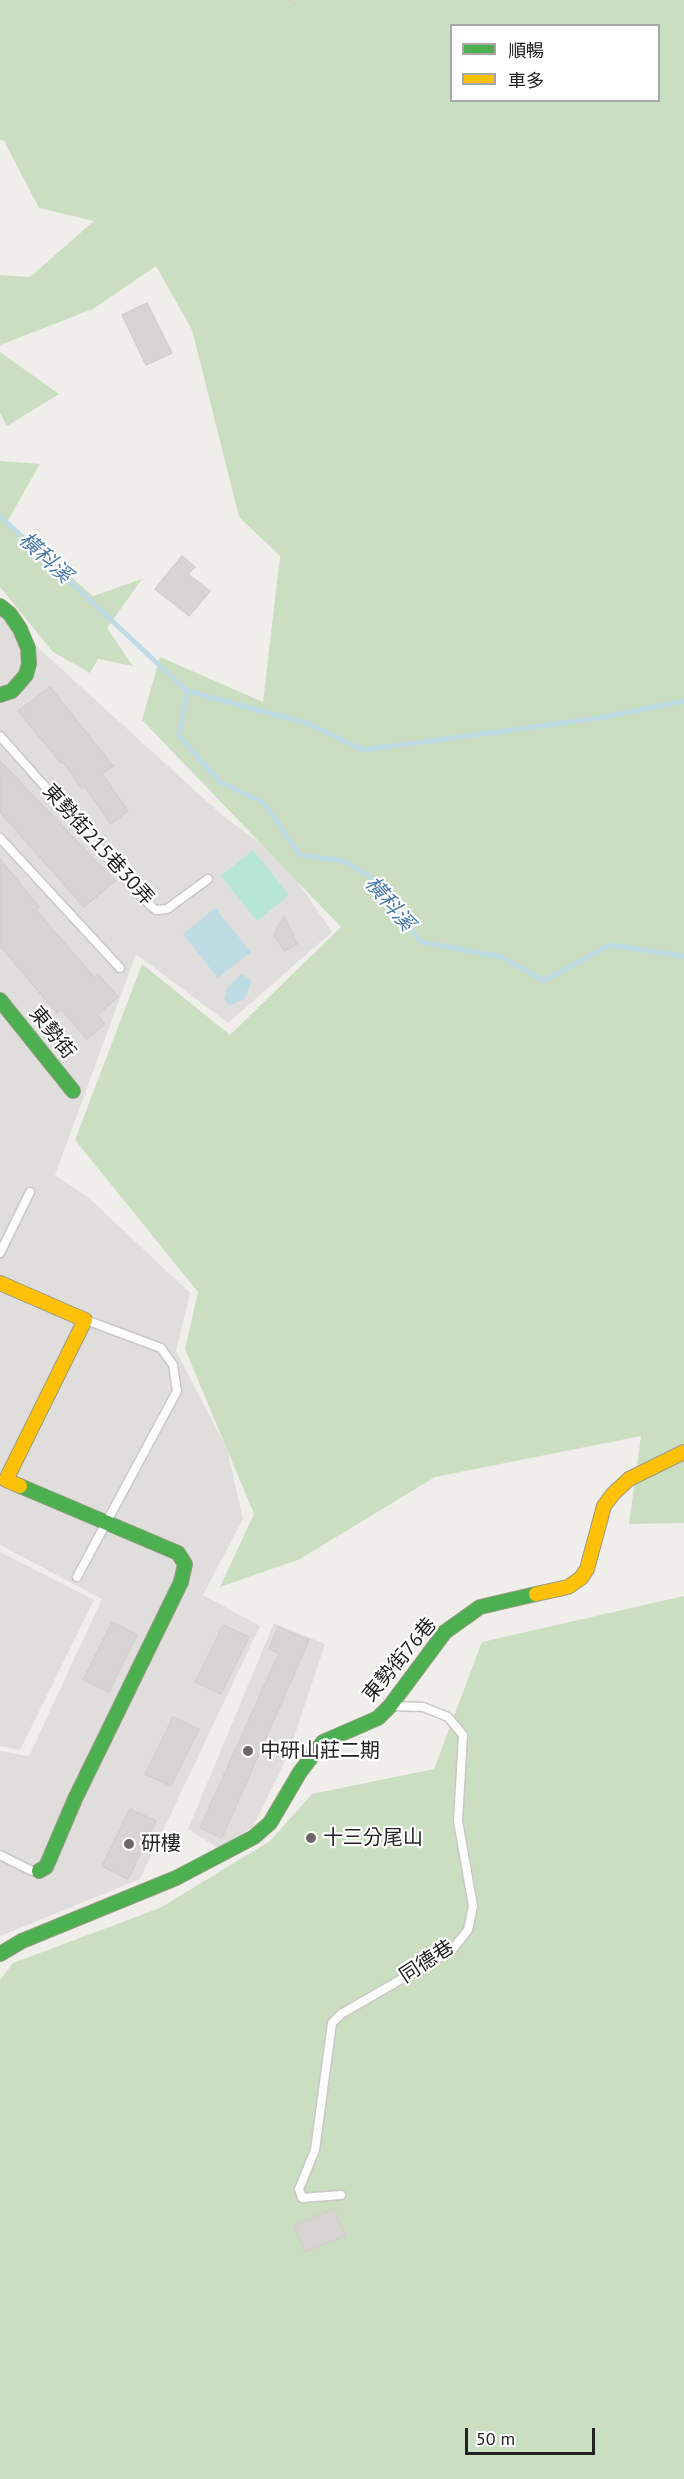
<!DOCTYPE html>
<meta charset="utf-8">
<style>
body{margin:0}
#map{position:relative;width:684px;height:2479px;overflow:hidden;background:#f0eeeb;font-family:"PT Sans","Noto Sans TC",sans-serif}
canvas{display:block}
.legend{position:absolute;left:450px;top:24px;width:210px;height:78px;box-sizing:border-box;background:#fff;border:2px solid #a7a7a7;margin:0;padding:8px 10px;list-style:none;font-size:18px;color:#222}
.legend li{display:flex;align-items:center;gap:12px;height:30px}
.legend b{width:30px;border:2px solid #a7a7a7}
.scale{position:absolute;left:465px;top:2428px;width:130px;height:27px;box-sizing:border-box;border:3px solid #222;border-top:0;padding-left:8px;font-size:18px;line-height:21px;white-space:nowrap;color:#222;-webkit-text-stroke:4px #fff;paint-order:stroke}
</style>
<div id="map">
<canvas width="684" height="2479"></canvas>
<ul class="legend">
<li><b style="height:8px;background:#4caf50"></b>順暢</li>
<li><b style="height:8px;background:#ffc107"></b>車多</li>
</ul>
<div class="scale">50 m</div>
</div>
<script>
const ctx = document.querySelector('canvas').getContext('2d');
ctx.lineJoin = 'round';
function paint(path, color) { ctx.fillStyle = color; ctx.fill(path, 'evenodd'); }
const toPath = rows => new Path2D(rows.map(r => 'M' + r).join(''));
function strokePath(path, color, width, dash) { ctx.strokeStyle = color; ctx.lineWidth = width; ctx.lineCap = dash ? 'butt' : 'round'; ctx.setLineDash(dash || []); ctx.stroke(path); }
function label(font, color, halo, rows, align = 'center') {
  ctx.font = font + ' "PT Sans","Noto Sans TC",sans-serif'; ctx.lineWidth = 4.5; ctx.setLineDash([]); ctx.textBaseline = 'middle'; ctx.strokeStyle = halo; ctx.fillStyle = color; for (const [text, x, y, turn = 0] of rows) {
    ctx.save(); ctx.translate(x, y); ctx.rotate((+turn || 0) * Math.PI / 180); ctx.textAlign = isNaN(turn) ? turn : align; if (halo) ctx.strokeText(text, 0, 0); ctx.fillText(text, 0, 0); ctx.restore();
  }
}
paint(toPath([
 [0,613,223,816,283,860,332,932,228,1023,136,954,55,1175,88,1197,190,1293,176,1351,227,1449,243,1519,203,1595,260,1626,140,1879,0,1936,0,1751,29,1756,102,1599,0,1545],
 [0,1552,94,1600,20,1750,0,1746],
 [274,1623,325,1644,288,1755,253,1827,218,1848,188,1829]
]), '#dfdedc');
paint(toPath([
 [0,0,684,0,684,1523,629,1524,641,1436,435,1477,300,1559,220,1587,254,1514,185,1349,198,1292,75,1140,142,964,230,1035,341,927,142,720,160,657,263,702,280,556,239,517,192,330,156,266,93,309,0,345,0,275,30,277,94,221,39,208,4,141,0,140],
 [452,26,658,26,658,100,452,100],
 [0,352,59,394,7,426,0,413],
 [0,461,40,464,7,522,93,596,142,579,107,628,133,666,98,659,90,673,53,652,0,587],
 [684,1596,684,2479,0,2479,0,1980,13,1963,160,1908,270,1841,312,1794,434,1769,482,1642]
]), '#cbdec1');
paint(toPath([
 [253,850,289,895,257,921,221,876]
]), '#b7e6d2');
paint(toPath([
 [215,908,251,952,218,978,183,934],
 [242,974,252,981,245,999,230,1005,224,999,227,988]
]), '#bfdbe3');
strokePath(toPath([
 [0,516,187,691,179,736,220,782,264,803,300,855,344,861,369,876,421,942,502,957,544,981,609,945,684,956],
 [187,691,307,723,363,750,599,718,684,701]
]), '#bfdbe3', 5);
const building = toPath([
 [147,303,172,353,146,365,122,315,147,303],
 [182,556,195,567,188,574,210,591,189,616,155,589,182,556],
 [50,687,113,766,102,774,128,811,111,824,85,787,82,789,63,762,61,763,18,711,50,687],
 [0,761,115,881,84,907,0,812,0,761],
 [0,859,39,907,36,910,73,953,94,977,98,974,118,997,97,1015,105,1024,87,1039,61,1009,57,1013,0,946,0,859],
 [284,916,297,944,284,951,274,934,284,916],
 [112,1622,137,1635,109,1692,83,1680,112,1622],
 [223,1625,249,1637,221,1694,195,1682,223,1625],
 [278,1627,309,1640,222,1838,200,1828,279,1653,269,1649,278,1627],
 [173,1717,199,1729,171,1786,145,1774,173,1717],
 [130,1809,156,1821,128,1879,102,1866,130,1809],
 [334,2209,345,2236,305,2252,294,2225,334,2209]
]);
paint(building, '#d7d4d2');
strokePath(building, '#d3d0cc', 1.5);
const lane = toPath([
 [0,736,151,906,156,910,167,909,208,879],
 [0,838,120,968],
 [0,1253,30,1192],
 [77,1577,177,1391,173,1365,161,1348,86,1320],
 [0,1855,32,1871,38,1871],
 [341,2195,302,2198,299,2189,315,2150,332,2023,341,2014,452,1950,468,1930,473,1906,458,1821,463,1735,448,1717,423,1707,393,1706]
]);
const fast = toPath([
 [0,606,10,614,20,629,28,648,29,664,26,675,12,691,0,695],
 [0,1000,73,1091],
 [20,1486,178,1553,185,1564,181,1582,75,1799,46,1867,39,1871],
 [0,1954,22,1941,176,1878,254,1837,270,1823,300,1772,323,1742,378,1718,390,1706,445,1632,480,1607,536,1594]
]);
const slow = toPath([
 [0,1283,85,1320,6,1480,20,1486],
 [536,1594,568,1587,581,1578,587,1569,604,1506,613,1494,629,1479,684,1452]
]);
strokePath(lane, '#c9c8c7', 11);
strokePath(fast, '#999a82', 16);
strokePath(slow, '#999a82', 16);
strokePath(toPath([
 [288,0,296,5]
]), '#dccecd', 3, [3, 3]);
strokePath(lane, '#fdfcfc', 8);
strokePath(fast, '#4caf50', 14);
strokePath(slow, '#ffc107', 14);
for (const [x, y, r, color] of [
 [248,1751,6,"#6a6968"],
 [311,1838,6,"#6a6968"],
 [129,1844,6,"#6a6968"]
]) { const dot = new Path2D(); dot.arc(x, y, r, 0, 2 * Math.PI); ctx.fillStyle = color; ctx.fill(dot); strokePath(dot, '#fff', 2); }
label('20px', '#222', '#fff', [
 ["東勢街215巷30弄",98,845,48],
 ["東勢街",52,1033,51],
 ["東勢街76巷",400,1660,-50],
 ["同德巷",427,1962,-33]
]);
label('20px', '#222', '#fff', [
 ["中研山莊二期",260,1751],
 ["十三分尾山",323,1838],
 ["研樓",141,1844]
], 'left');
label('italic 21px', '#4a7aab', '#fff', [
 ["橫科溪",45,558,43],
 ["橫科溪",389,904,50]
]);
</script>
